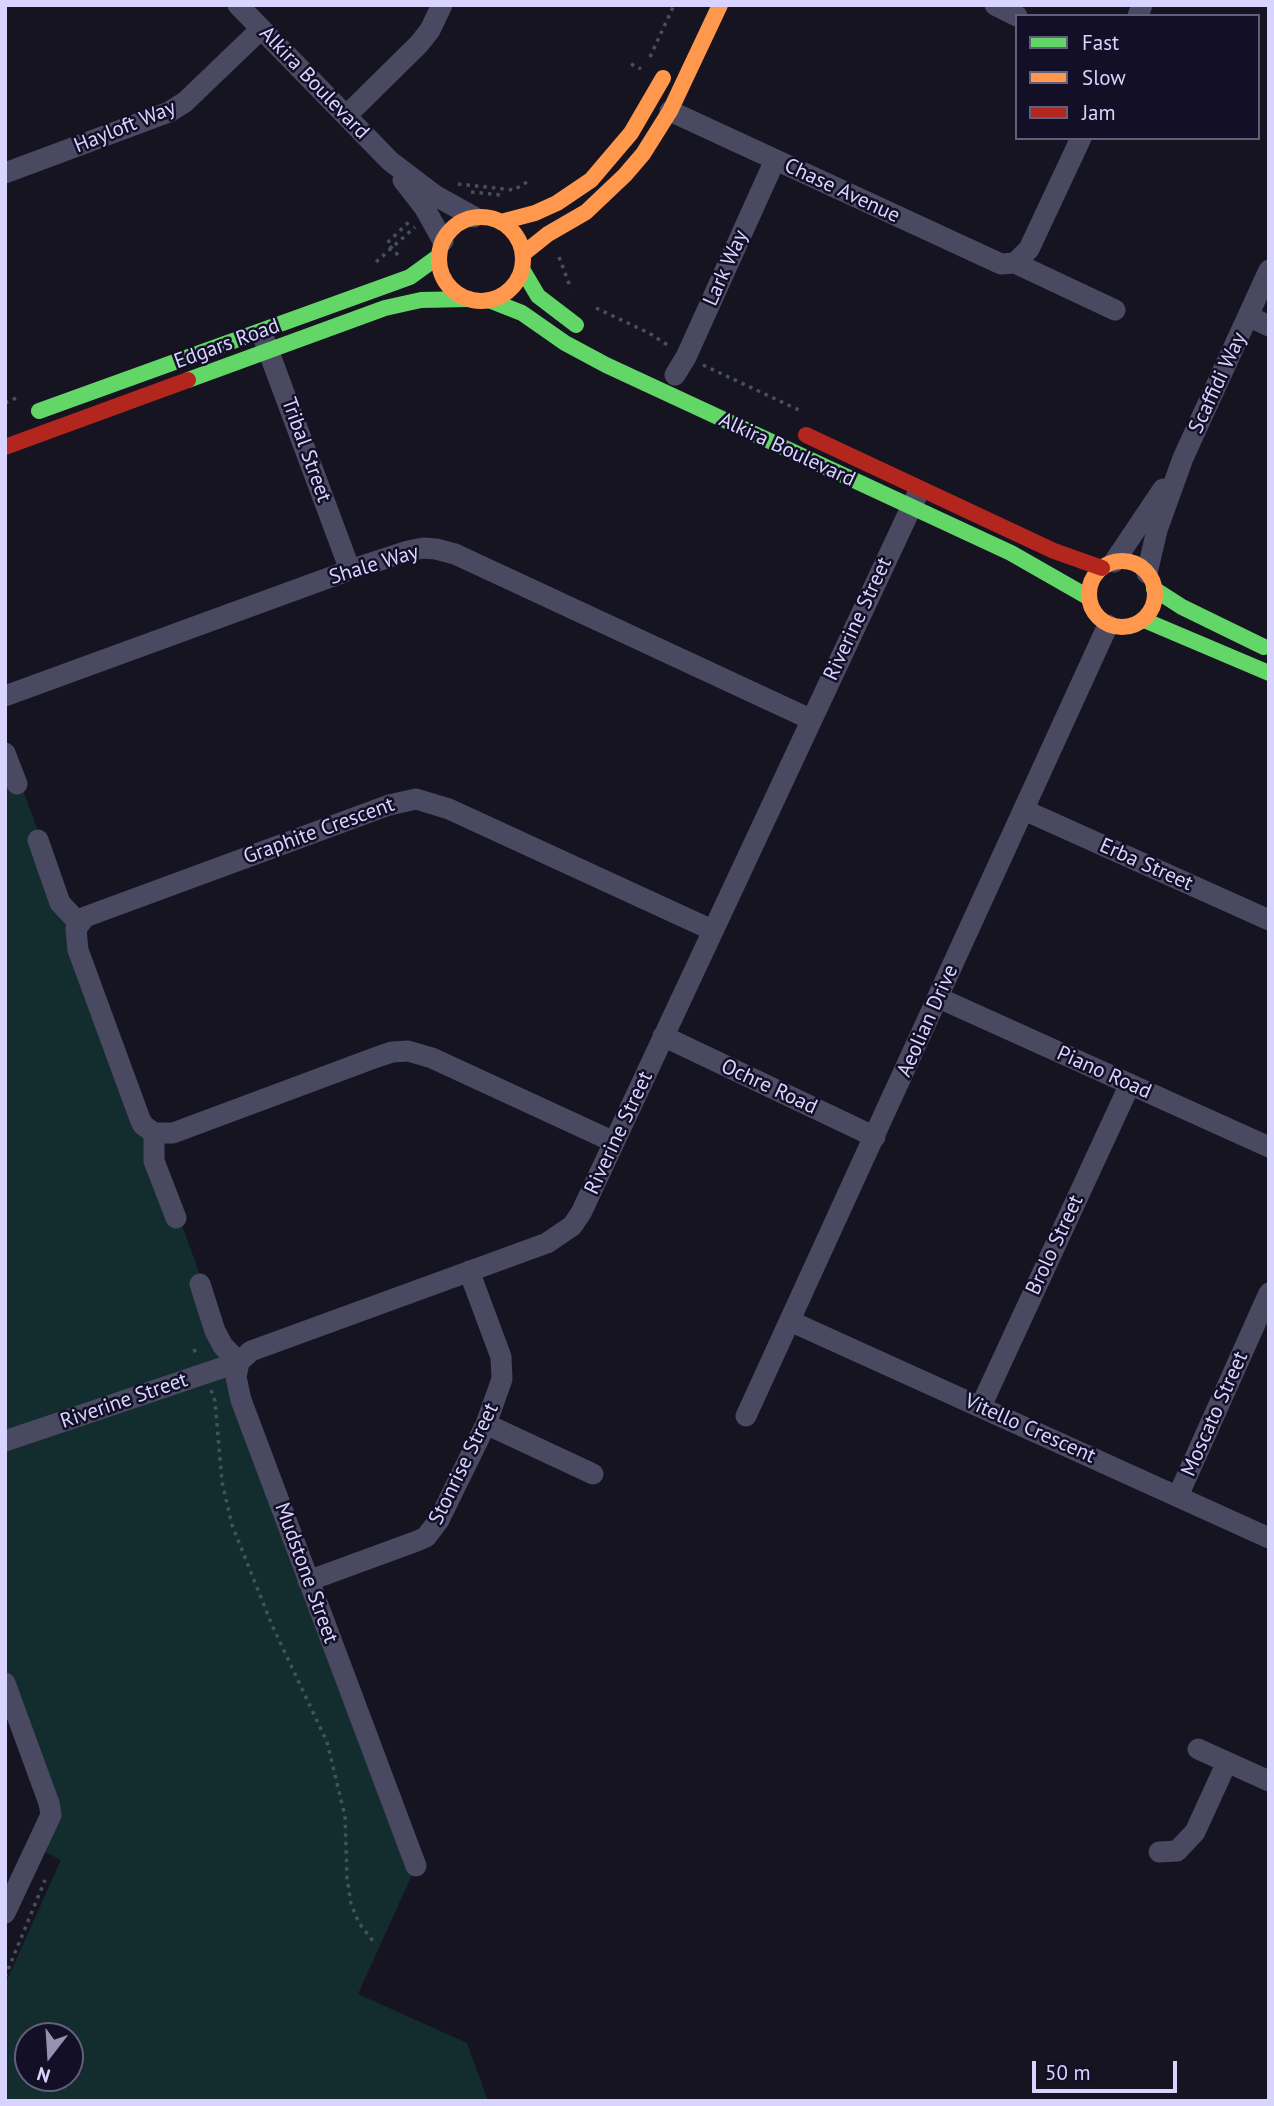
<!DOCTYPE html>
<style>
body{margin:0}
#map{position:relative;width:1274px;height:2106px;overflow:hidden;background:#161421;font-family:"PT Sans",sans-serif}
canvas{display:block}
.frame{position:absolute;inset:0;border:7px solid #d9d4ff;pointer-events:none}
.legend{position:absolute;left:1015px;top:14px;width:245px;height:126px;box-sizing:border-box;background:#130f26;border:2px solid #625e7d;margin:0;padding:9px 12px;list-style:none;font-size:21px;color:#d9d4ff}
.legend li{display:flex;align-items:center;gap:14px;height:35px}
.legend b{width:35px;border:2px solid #625e7d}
.north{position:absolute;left:14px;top:2022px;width:70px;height:70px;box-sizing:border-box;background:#130f26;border:2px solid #625e7d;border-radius:50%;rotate:197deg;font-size:19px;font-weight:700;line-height:28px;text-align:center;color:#d9d4ff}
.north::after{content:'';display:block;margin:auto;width:24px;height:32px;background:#9591b1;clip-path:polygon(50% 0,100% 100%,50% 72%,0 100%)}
.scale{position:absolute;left:1032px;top:2061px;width:145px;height:32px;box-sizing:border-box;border:4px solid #d9d4ff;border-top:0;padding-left:9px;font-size:21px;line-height:24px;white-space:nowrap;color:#d9d4ff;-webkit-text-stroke:5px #130f26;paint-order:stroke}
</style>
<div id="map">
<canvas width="1274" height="2106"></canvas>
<div class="frame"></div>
<ul class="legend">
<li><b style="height:9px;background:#63d668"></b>Fast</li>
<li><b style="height:9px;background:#ff974d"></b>Slow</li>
<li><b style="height:9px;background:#b3261e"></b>Jam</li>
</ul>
<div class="north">N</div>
<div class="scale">50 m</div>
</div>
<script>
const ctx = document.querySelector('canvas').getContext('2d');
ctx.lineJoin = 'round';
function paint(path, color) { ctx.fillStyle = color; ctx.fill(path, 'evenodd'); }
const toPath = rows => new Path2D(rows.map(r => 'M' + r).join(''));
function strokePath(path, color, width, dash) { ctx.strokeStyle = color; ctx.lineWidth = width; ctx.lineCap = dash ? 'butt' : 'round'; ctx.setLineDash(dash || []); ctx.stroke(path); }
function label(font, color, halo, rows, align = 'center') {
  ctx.font = font + ' "PT Sans",sans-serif'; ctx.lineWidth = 5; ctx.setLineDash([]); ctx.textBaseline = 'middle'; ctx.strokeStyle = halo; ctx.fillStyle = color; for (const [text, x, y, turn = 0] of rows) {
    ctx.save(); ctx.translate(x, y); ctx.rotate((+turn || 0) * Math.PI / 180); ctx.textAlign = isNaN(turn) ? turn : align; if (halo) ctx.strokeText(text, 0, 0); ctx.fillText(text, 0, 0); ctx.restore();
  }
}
paint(toPath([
 [5,741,416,1866,358,1994,467,2043,488,2101,5,2101,5,1984,61,1860,36,1848,51,1815,5,1683],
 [28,2036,70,2036,70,2078,28,2078]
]), '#132c2d');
strokePath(toPath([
 [650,57,674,5],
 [631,64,641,69],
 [458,184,514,190,527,182],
 [471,192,501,195],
 [398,255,387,243,411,220],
 [559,257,571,289],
 [376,262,415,227],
 [596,308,649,333,669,346],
 [703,365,801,411],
 [5,403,16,398],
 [194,1349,197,1357],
 [211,1390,215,1401,222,1482,232,1525,272,1625,327,1742,345,1816,347,1878,351,1904,359,1923,373,1941],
 [5,1977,45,1880]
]), '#44505f', 3.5, [3.5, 5]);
strokePath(toPath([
 [238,5,390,161,436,196,474,217],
 [995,5,1017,16],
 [1138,16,1142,5],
 [670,111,1001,264,1015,263,1029,249,1081,138],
 [346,116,419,44,430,30,442,5],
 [5,173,169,112,185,102,261,29],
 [403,180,424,207,443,241],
 [1015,263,1115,310],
 [1248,316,1269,326],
 [264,339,350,570],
 [675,375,686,357,775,160],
 [1114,562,1163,489],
 [1147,573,1157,530,1183,458,1269,270],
 [5,696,350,570,408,551,423,548,436,549,455,554,810,719],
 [5,753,17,784],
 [1024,810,1269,920],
 [38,840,60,903,79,923],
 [939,998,1269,1147],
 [663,1036,875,1137],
 [154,1133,173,1133,377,1057,392,1052,408,1051,432,1058,614,1142],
 [176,1218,154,1161,154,1133,143,1125,140,1119,78,950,76,929,85,917,389,805,416,799,449,809,712,930],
 [200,1284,215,1331,223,1346,239,1362,236,1377,241,1400,416,1866],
 [790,1321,1269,1538],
 [981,1406,1130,1084],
 [746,1416,1108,625],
 [486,1424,593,1474],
 [5,1441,239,1362,251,1351,547,1243,572,1226,581,1213,917,495],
 [1178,1496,1269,1293],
 [308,1581,417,1541,426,1537,439,1520,486,1424,502,1379,501,1357,469,1271],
 [5,1683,49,1803,51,1815,5,1913],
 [1198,1749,1269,1781],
 [1159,1852,1177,1851,1195,1832,1227,1762]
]), '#4a4962', 21);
strokePath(toPath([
 [522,269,538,296,576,325],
 [489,300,522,313,565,343,606,365,1011,553,1088,597],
 [188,380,385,308,421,300,468,299],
 [39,411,410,277,439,256],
 [1154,589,1182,607,1264,647],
 [1144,620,1269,673]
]), '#63d668', 16);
strokePath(toPath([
 '439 259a42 42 0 1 1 84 0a42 42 0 1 1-84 0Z',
 [501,222,535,213,557,203,591,180,631,133,663,78],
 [523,254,548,234,586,212,625,175,643,154,670,111,720,5],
 '1089 594a33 33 0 1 1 66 0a33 33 0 1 1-66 0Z'
]), '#ff974d', 16);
strokePath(toPath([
 [806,435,1054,551,1102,568],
 [5,447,188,380]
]), '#b3261e', 16);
label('21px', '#d9d4ff', '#130f26', [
 ["Alkira Boulevard",314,83,46],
 ["Hayloft Way",125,127,-22],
 ["Chase Avenue",842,191,25],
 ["Lark Way",726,268,-66],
 ["Edgars Road",227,344,-20],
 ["Scaffidi Way",1218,383,-65],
 ["Tribal Street",306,450,70],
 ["Alkira Boulevard",787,450,25],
 ["Shale Way",374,565,-17],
 ["Riverine Street",858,619,-65],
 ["Graphite Crescent",319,831,-20],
 ["Erba Street",1146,865,24],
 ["Aeolian Drive",928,1021,-66],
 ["Piano Road",1104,1073,24],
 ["Ochre Road",769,1087,25],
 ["Riverine Street",619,1133,-65],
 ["Brolo Street",1055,1245,-65],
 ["Riverine Street",124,1401,-19],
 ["Moscato Street",1215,1414,-66],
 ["Vitello Crescent",1030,1429,24],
 ["Stonrise Street",464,1464,-64],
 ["Mudstone Street",306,1573,70]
]);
</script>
